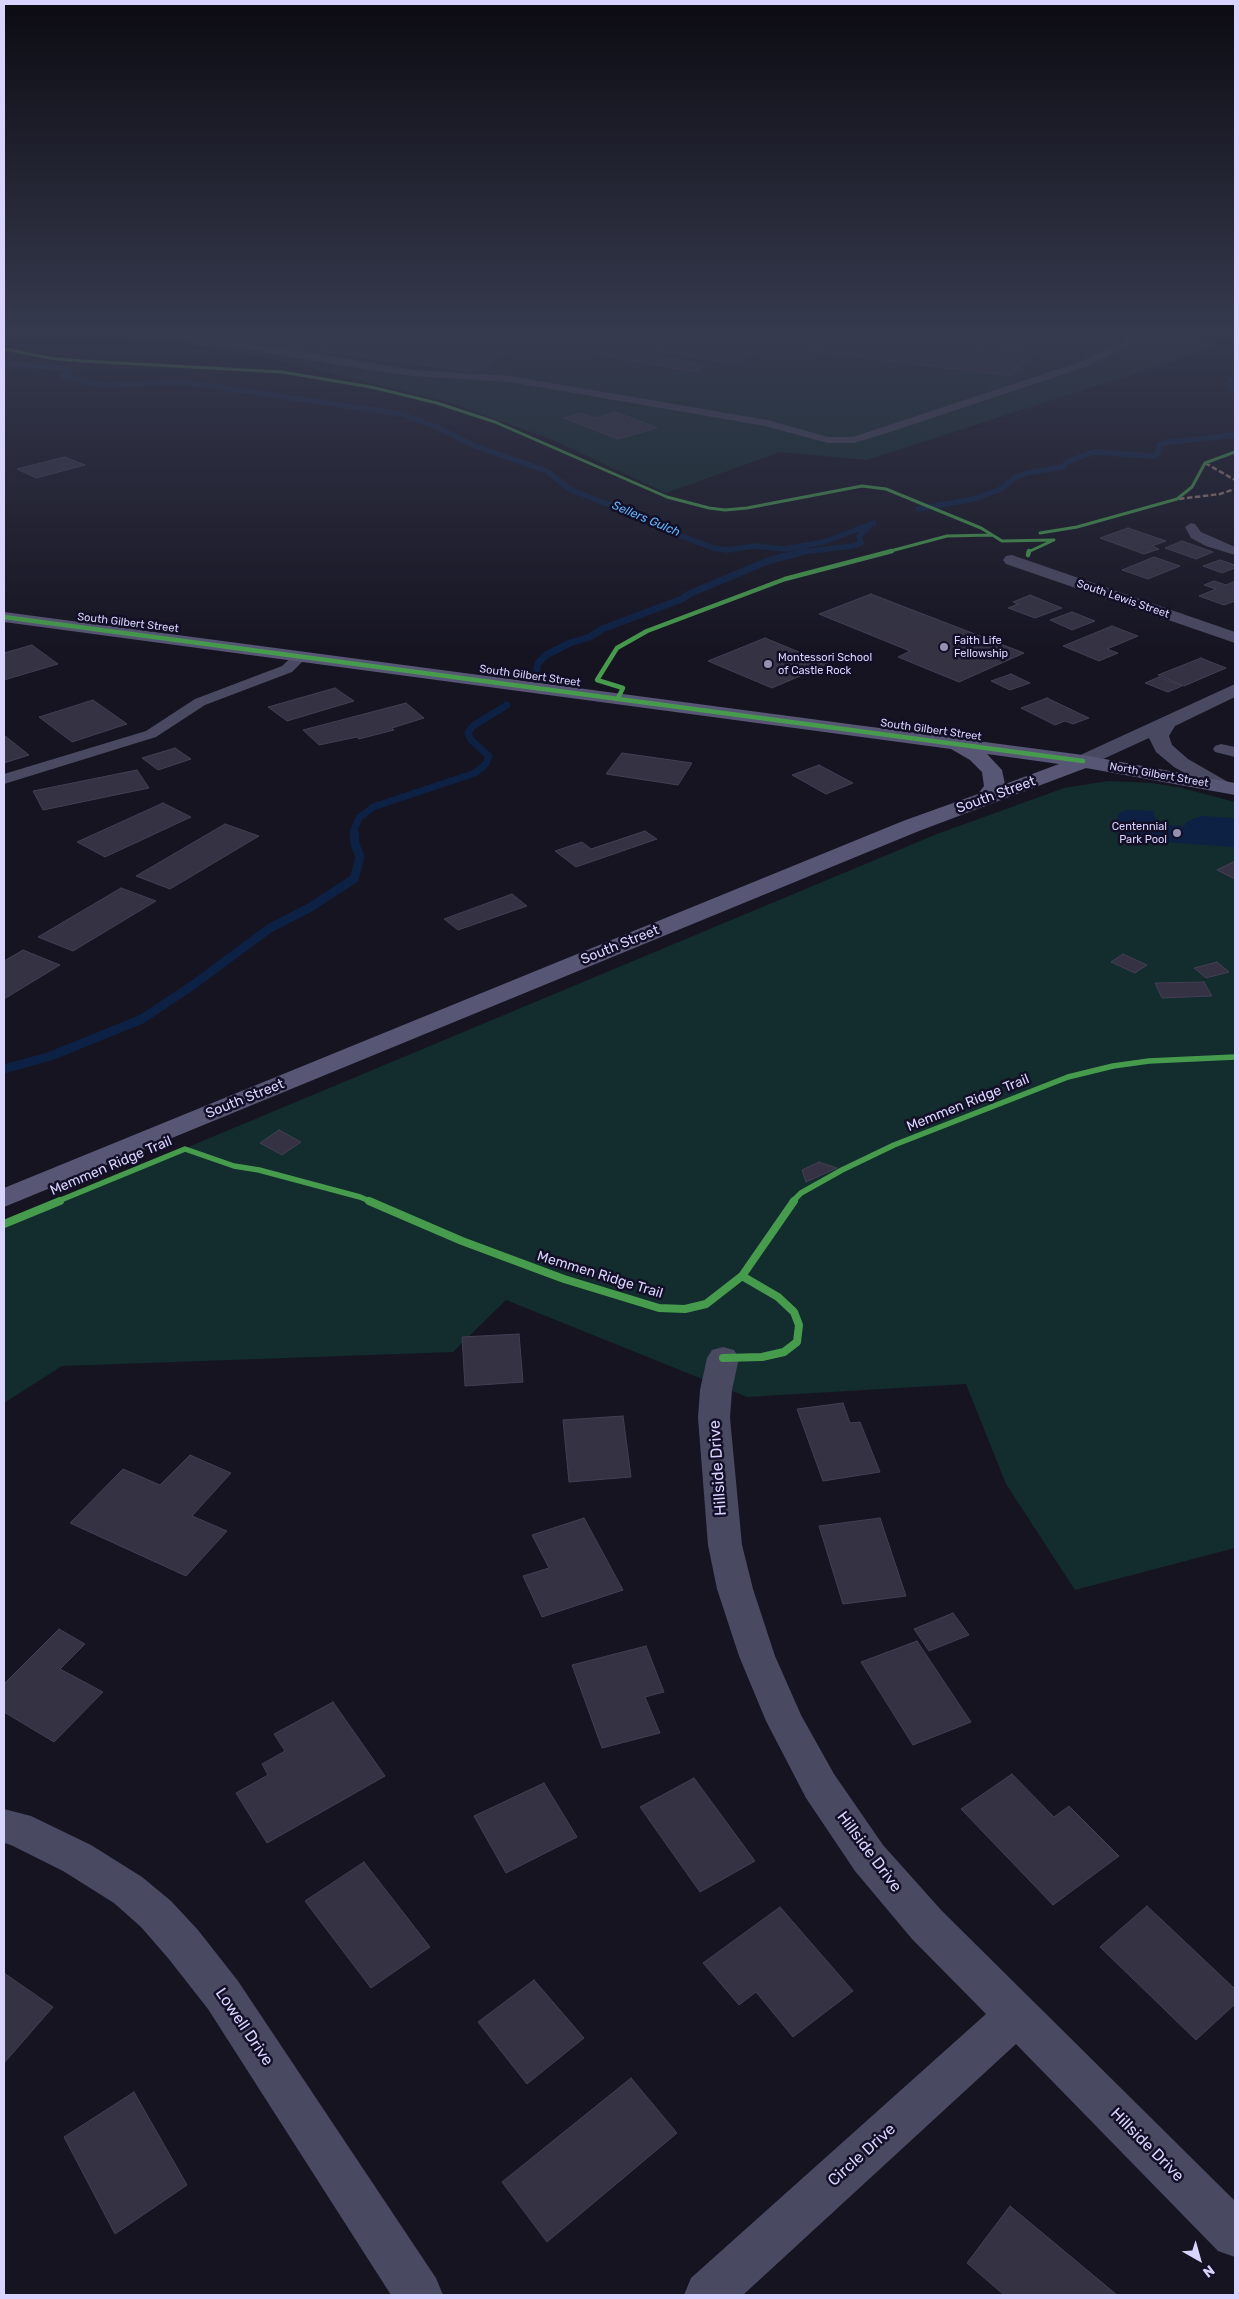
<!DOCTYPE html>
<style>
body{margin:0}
#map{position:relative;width:1239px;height:2299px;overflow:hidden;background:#161421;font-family:Rubik,sans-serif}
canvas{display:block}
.frame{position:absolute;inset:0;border:5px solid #d9d4ff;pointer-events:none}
.north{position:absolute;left:1174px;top:2234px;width:50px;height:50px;-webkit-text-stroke:4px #130f26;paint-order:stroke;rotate:142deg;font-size:14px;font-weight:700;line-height:20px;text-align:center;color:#d9d4ff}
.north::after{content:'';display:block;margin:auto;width:18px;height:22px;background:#d9d4ff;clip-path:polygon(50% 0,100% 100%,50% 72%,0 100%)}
</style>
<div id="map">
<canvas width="1239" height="2299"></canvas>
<div class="frame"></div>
<div class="north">N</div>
</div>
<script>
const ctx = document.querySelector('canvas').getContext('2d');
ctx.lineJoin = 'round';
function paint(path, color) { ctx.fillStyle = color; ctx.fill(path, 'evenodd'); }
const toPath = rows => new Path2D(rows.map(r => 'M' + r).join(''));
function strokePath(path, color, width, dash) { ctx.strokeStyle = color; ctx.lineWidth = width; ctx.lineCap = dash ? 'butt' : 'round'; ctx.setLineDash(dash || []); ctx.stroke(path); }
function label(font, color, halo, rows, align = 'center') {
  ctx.font = font + ' Rubik,sans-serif'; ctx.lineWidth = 5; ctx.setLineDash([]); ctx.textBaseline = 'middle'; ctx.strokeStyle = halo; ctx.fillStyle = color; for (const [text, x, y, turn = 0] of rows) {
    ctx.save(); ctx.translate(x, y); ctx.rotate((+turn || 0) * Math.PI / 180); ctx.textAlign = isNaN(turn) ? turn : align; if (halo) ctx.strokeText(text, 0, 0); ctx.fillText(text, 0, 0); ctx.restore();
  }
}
paint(toPath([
 [82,333,1188,333,1220,346,867,460,780,452,666,493,553,440,451,403,277,360,163,339],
 [1108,781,1152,783,1182,788,1235,802,1235,1548,1075,1590,1006,1484,966,1384,747,1397,506,1300,453,1352,62,1366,4,1403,4,1224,937,834,1064,788]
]), '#132c2d');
paint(toPath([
 [1126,810,1154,811,1156,824,1185,826,1186,822,1201,816,1235,818,1235,847,1120,839,1117,817,1120,813]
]), '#0d2144');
strokePath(toPath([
 [4,363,64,369,71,372,62,376,99,385,184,382,401,414,435,426,475,446,547,471,571,490,669,527,679,535,713,548,727,550,754,546,785,549,824,542,874,523],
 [1235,377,1226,384,1235,391],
 [918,509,974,499,999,490,1016,477,1027,473,1063,467,1067,462,1093,452,1154,456,1158,453,1159,445,1170,442,1235,435],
 [801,552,853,546,861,543,859,536,869,527]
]), '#0d2144', 5.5);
strokePath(toPath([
 [537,669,538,663,546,655,570,643,590,637,602,629,682,599,691,593,768,561,805,551],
 [354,835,354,829,359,818,373,807,475,773,486,764,489,756,471,740,468,733,473,726,507,705]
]), '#0d2144', 7);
strokePath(toPath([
 [4,1069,51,1056,142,1019,193,985,270,928,309,908,354,879,360,857,355,844,354,833]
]), '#0d2144', 9);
const building = toPath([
 [310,333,539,333,476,372,285,346,310,333],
 [806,333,919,333,947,337,943,340,992,346,995,343,1038,348,1011,376,788,348,806,333],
 [963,333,1012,333,1006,339,963,333],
 [644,334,755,353,734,364,622,344,644,334],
 [607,347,705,365,693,372,594,353,607,347],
 [616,412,657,428,618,439,564,418,581,413,595,418,616,412],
 [65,457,85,465,36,478,17,469,65,457],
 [1128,528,1166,541,1152,546,1159,549,1144,554,1100,538,1128,528],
 [1182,541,1213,552,1196,559,1165,548,1182,541],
 [1154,557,1180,566,1148,579,1122,570,1154,557],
 [1220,560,1235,565,1235,568,1222,573,1203,566,1220,560],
 [1214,581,1226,585,1235,581,1235,601,1224,605,1199,596,1216,589,1204,585,1214,581],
 [871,594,1024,653,959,682,898,657,910,651,819,614,871,594],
 [1030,595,1062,608,1035,618,1008,608,1018,604,1013,602,1030,595],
 [1072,612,1095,621,1072,630,1050,620,1072,612],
 [1112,626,1138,636,1107,649,1118,653,1099,661,1063,646,1112,626],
 [765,638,828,664,772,688,708,661,765,638],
 [32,645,58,664,4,680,4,653,32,645],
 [1201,658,1226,668,1184,686,1158,675,1201,658],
 [1011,674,1030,683,1010,690,991,681,1011,674],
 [1159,677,1182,686,1168,692,1145,683,1159,677],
 [335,688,354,701,287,721,268,707,335,688],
 [1047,698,1089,718,1073,724,1065,721,1055,725,1021,708,1047,698],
 [93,700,127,724,72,742,39,717,93,700],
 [406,703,424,718,392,728,394,730,359,739,357,737,319,745,303,730,406,703],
 [4,735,29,755,4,763,4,735],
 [175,748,191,759,158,770,142,758,175,748],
 [622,753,692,763,678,785,606,774,622,753],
 [819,765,853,783,826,794,792,775,819,765],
 [137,770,149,788,43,810,33,791,137,770],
 [163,803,191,817,105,857,77,842,163,803],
 [225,824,259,836,170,889,136,876,225,824],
 [645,831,657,839,576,867,555,851,582,842,591,849,645,831],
 [1235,861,1235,879,1217,870,1235,861],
 [121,888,156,901,73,951,38,937,121,888],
 [512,894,527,906,458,930,444,919,512,894],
 [23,950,60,965,4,999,4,961,23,950],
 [1123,954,1147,965,1135,973,1111,962,1123,954],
 [1217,962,1229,972,1206,978,1194,968,1217,962],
 [1204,982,1212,996,1162,998,1155,983,1204,982],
 [279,1130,301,1142,282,1155,260,1143,279,1130],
 [819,1162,837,1168,806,1182,802,1170,819,1162],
 [519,1334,523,1382,465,1386,462,1337,519,1334],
 [843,1403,850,1423,860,1422,880,1472,823,1481,797,1409,843,1403],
 [623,1416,631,1477,569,1482,563,1420,623,1416],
 [190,1455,231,1473,192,1516,227,1531,186,1576,70,1523,123,1469,160,1485,190,1455],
 [584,1518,623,1590,542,1617,523,1576,549,1568,532,1535,584,1518],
 [880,1518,906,1596,843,1604,819,1526,880,1518],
 [953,1613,969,1635,929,1651,914,1629,953,1613],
 [59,1629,85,1644,60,1669,103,1692,54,1742,4,1712,4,1684,59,1629],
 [917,1641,971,1722,913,1745,861,1662,917,1641],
 [646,1646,664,1692,645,1697,660,1733,602,1748,572,1665,646,1646],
 [333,1702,385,1776,267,1843,236,1793,268,1775,262,1764,285,1751,274,1734,333,1702],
 [1012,1774,1054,1817,1069,1806,1119,1856,1053,1905,961,1809,1012,1774],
 [694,1778,755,1861,700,1892,640,1807,694,1778],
 [544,1783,577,1837,506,1873,474,1816,544,1783],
 [364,1862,430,1947,371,1988,305,1901,364,1862],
 [1147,1906,1235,1989,1235,2004,1196,2040,1100,1947,1147,1906],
 [780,1907,853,1991,793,2037,756,1992,739,2005,703,1963,780,1907],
 [4,1973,53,2007,4,2063,4,1973],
 [534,1980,584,2038,527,2084,478,2022,534,1980],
 [631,2078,677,2133,547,2242,502,2182,631,2078],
 [134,2092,187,2185,115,2234,64,2137,134,2092],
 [1010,2206,1117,2295,1004,2295,967,2263,1010,2206]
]);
paint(building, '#343243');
strokePath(building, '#433f54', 1);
paint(toPath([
 [165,333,190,333,413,370,510,376,767,420,828,437,853,437,1077,363,1125,342,1118,333,1129,333,1136,343,1085,367,887,433,854,443,828,443,765,426,510,382,413,376,370,370,170,336,165,333],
 [1191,523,1195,524,1201,532,1235,547,1235,555,1206,546,1191,538,1185,527,1191,523],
 [301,652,308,656,292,672,205,705,156,737,4,784,4,774,146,731,195,699,282,666,296,653,301,652],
 [1221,744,1235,747,1235,757,1215,752,1213,749,1215,746,1221,744]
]), '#4a4962');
paint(toPath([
 [1012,555,1235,632,1235,643,1006,564,1003,560,1006,556,1012,555],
 [1235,684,1235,697,1175,726,1169,736,1172,745,1188,759,1228,782,1232,786,1228,790,1221,792,1214,790,1174,767,1156,752,1149,738,1090,765,1083,767,1076,765,1073,761,1076,757,1235,684],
 [723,1347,734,1350,739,1358,732,1390,730,1418,742,1545,753,1589,775,1656,801,1715,834,1774,883,1845,942,1911,1235,2201,1235,2257,1218,2251,1016,2044,743,2295,684,2295,691,2278,986,2014,912,1939,855,1871,806,1798,766,1721,739,1656,717,1589,708,1545,698,1418,700,1390,707,1358,712,1350,723,1347],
 [4,1809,31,1816,91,1845,142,1877,171,1901,198,1930,238,1981,436,2278,443,2295,391,2295,208,2009,168,1958,141,1927,114,1903,63,1871,11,1845,4,1843,4,1809]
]), '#4a4962');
paint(toPath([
 [4,612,1083,755,1235,783,1235,795,1086,768,919,831,4,1207,4,1188,903,821,978,794,984,786,982,772,970,760,951,749,4,622,4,612],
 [987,754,1059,764,1005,784,1002,770,987,754]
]), '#575674');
strokePath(toPath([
 [1205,463,1235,480],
 [1179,499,1220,494,1235,489]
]), '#9e8076', 2.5, [5.5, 2.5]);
strokePath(toPath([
 [4,349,49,358,83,361,282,372,371,387,437,403,495,422,667,497,709,508,725,510,747,508,862,486,886,489,981,528,1002,541,1054,540,1028,552],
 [1040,533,1077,527,1177,499,1192,487,1205,463,1235,452],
 [887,552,947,536,992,535]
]), '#469c4c', 3);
strokePath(toPath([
 [1028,555,1029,551],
 [4,617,1083,761],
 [618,698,623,688,597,680,617,648,647,631,785,579,892,551]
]), '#469c4c', 4.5);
strokePath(toPath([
 [56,1202,185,1149,234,1166,259,1170,360,1197,372,1202],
 [792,1202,801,1193,842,1170,894,1145,1068,1077,1113,1066,1149,1061,1235,1057]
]), '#469c4c', 5.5);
strokePath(toPath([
 [369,1201,462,1241,564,1279,659,1308,685,1309,706,1304,742,1276,794,1201],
 [4,1224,60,1201],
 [723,1358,762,1357,784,1352,797,1342,799,1325,794,1312,778,1297,742,1276]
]), '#469c4c', 8);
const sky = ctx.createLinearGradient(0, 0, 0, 655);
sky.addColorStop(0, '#0c0b12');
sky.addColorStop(0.51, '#363a4e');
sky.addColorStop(1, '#363a4e00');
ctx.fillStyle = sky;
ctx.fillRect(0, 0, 1239, 655);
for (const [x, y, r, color] of [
 [944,647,5,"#9591b1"],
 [768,664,5,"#9591b1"],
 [1177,833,5,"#9591b1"]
]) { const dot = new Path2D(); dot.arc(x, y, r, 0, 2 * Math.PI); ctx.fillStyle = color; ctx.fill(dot); strokePath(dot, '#130f26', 2); }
label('11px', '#d9d4ff', '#130f26', [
 ["South Lewis Street",1123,599,19],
 ["South Gilbert Street",128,623,7],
 ["South Gilbert Street",530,676,8],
 ["South Gilbert Street",931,730,8],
 ["North Gilbert Street",1159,775,10]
]);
label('11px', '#d9d4ff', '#130f26', [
 ["Faith Life",954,641],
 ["Fellowship",954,654],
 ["Montessori School",778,658],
 ["of Castle Rock",778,671],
 ["Centennial",1167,827,"right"],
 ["Park Pool",1167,840,"right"]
], 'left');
label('italic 12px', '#62b6ff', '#130f26', [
 ["Sellers Gulch",646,519,23]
]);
label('14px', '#d9d4ff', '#130f26', [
 ["South Street",996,795,-20],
 ["South Street",620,945,-22],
 ["South Street",245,1099,-22],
 ["Memmen Ridge Trail",968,1103,-22],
 ["Memmen Ridge Trail",111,1166,-23],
 ["Memmen Ridge Trail",600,1275,17]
]);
label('16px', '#d9d4ff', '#130f26', [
 ["Hillside Drive",718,1468,-94],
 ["Hillside Drive",869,1852,53],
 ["Lowell Drive",244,2027,56],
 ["Hillside Drive",1147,2145,45],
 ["Circle Drive",862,2155,-42]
]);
</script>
